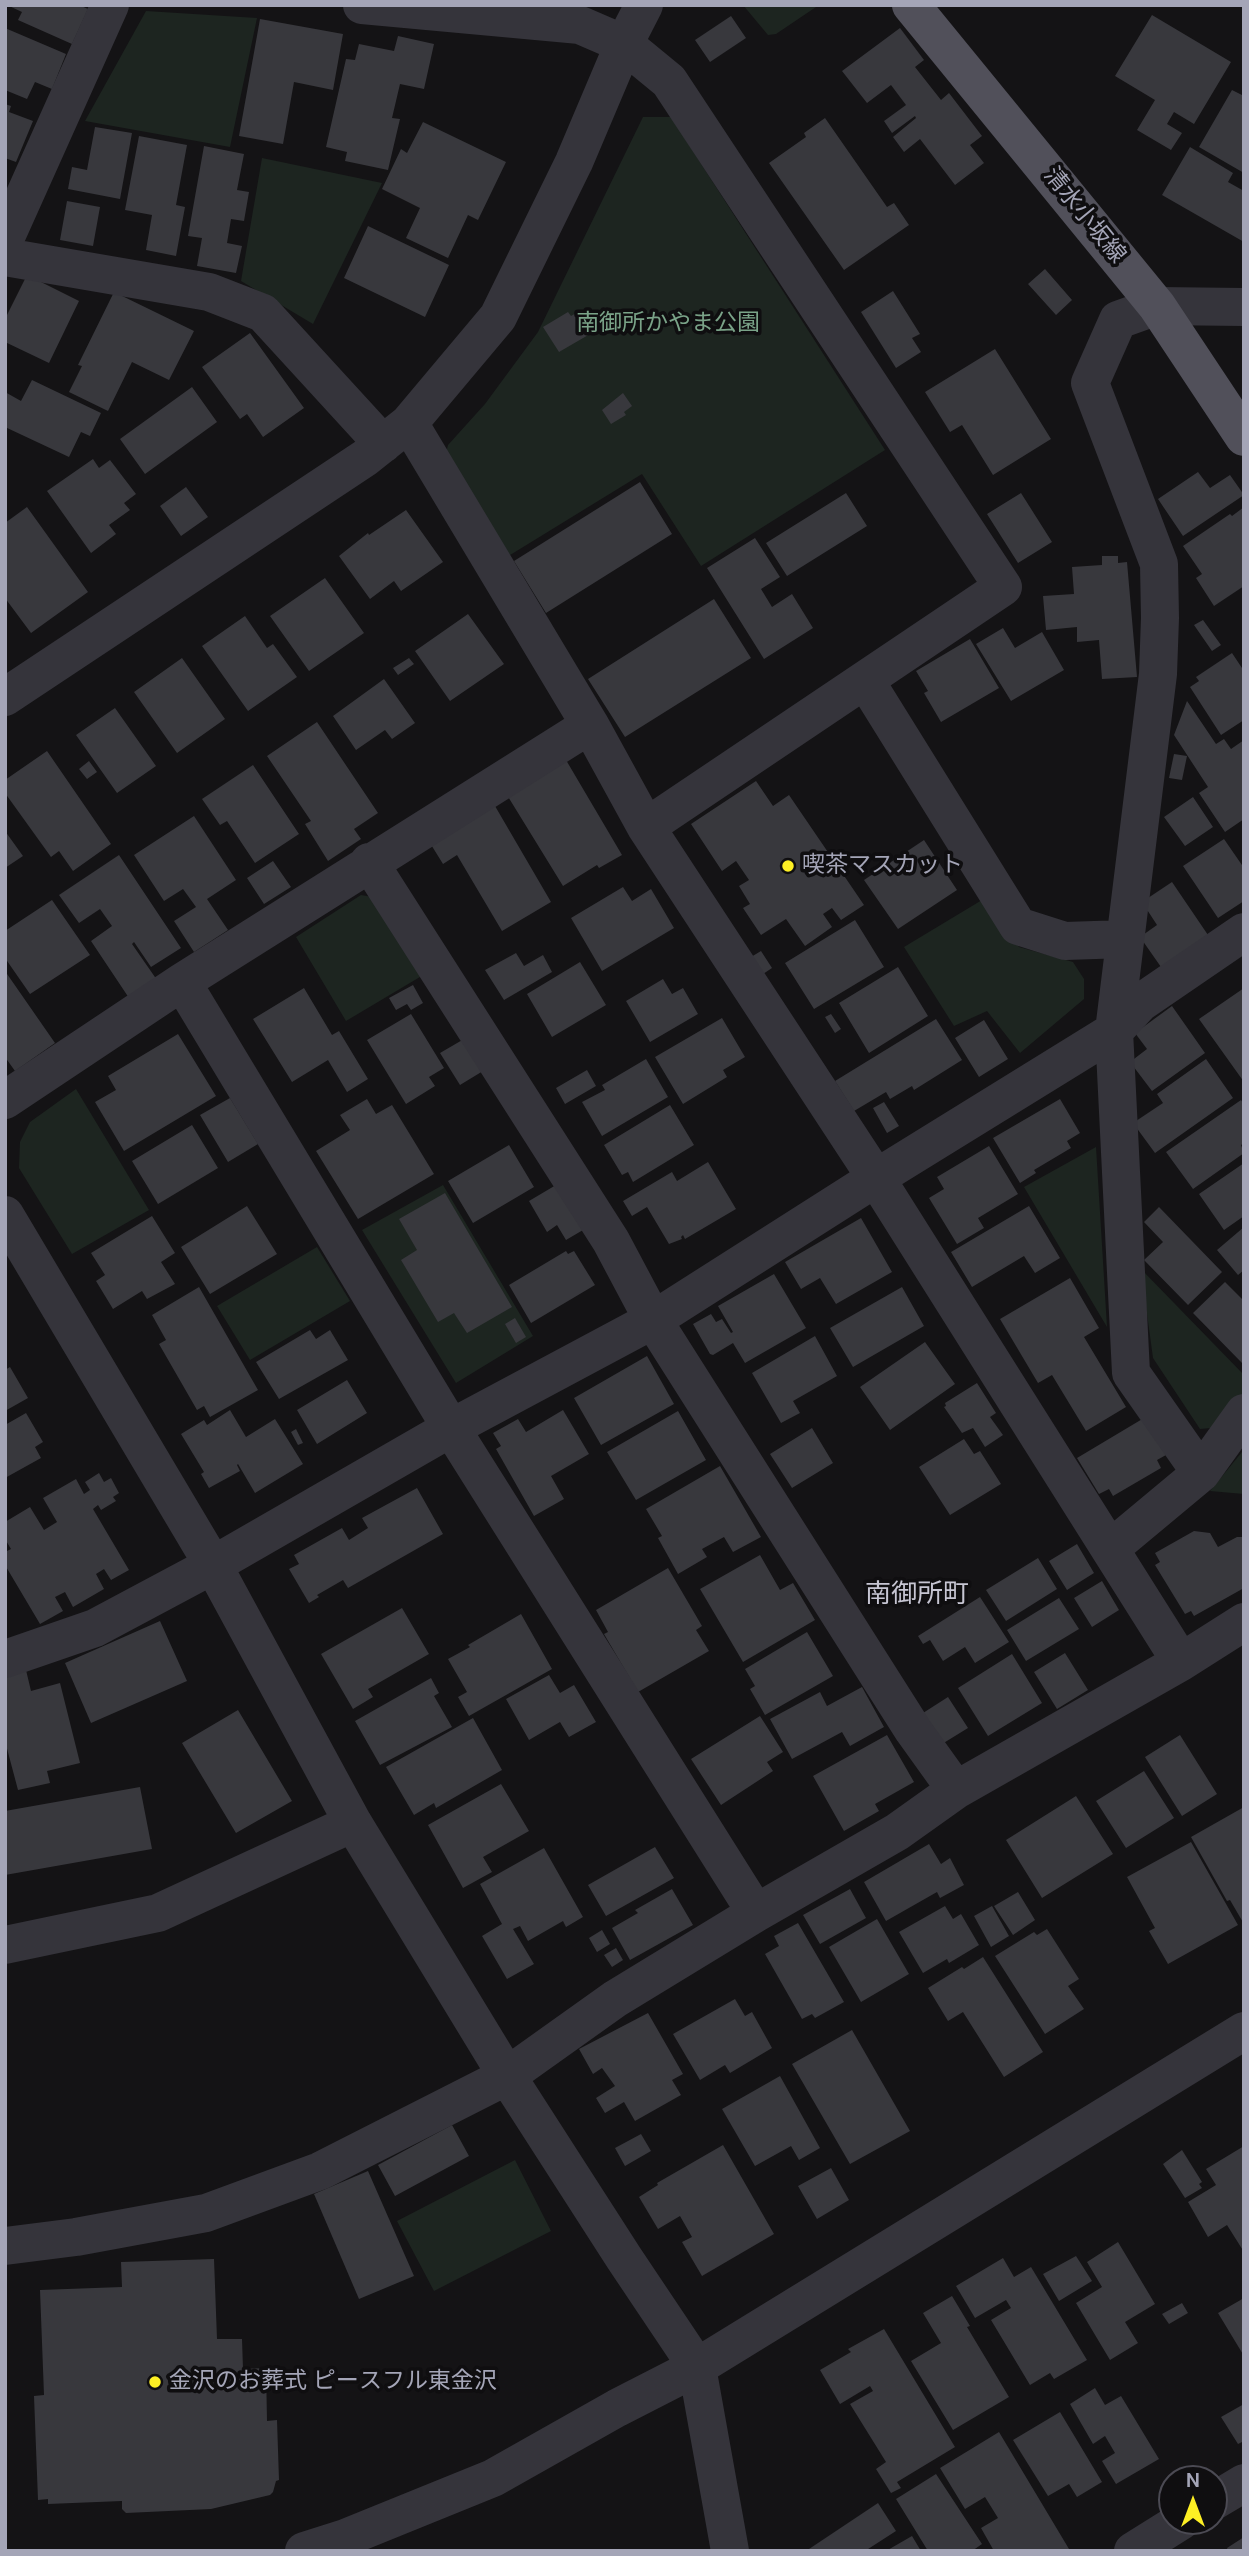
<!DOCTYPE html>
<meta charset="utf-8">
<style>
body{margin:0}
#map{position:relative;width:1249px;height:2556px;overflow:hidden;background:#141315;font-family:"DM Sans",sans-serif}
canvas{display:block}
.frame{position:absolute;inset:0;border:7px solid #a4a5b7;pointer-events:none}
.north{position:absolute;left:1158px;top:2465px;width:70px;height:70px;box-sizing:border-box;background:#0f0e10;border:2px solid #4b4a53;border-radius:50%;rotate:0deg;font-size:19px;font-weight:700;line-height:28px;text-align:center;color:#a4a5b7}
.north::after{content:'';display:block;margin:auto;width:24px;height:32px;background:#fdef24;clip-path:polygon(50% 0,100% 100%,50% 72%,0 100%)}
</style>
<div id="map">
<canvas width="1249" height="2556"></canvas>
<div class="frame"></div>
<div class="north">N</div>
</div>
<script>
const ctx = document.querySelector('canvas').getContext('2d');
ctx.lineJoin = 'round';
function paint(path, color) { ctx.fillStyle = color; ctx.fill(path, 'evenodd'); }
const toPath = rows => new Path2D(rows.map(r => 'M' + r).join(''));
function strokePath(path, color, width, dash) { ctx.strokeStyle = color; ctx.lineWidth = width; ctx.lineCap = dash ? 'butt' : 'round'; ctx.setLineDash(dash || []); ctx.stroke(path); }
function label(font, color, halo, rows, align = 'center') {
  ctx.font = font + ' "DM Sans","Noto Sans JP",sans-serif'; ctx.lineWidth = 7; ctx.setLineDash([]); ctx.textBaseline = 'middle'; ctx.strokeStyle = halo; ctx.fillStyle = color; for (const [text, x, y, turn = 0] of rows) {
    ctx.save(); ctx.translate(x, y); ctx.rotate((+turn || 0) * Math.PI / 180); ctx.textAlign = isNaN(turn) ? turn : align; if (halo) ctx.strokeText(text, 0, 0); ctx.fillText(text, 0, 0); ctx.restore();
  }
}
paint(toPath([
 [743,5,819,5,776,34,768,35],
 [146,11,257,18,230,147,85,121],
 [643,117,671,117,885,450,701,566,642,474,502,560,442,469,448,445,485,404,538,332],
 [262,158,382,183,313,324,241,281],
 [361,895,384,899,430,971,346,1021,296,937],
 [982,900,1019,947,1073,962,1084,979,1084,999,1020,1053,987,1011,954,1026,904,947],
 [76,1089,149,1210,72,1254,19,1168,20,1142,30,1122],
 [1096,1147,1107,1327,1024,1187],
 [443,1185,533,1336,456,1383,362,1230],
 [317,1247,350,1301,250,1360,217,1306],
 [1141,1269,1244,1375,1244,1399,1221,1427,1200,1429,1153,1358],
 [1244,1449,1244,1494,1210,1491,1242,1452],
 [515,2160,551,2231,434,2291,397,2221]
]), '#1d2520');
paint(toPath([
 [7,5,79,5,88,9,72,44,18,20,22,12],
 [1152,15,1231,62,1194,124,1174,112,1167,124,1182,133,1171,150,1137,130,1155,100,1115,76],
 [731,16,746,38,710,62,695,40],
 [260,19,343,34,333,90,294,82,283,144,239,136],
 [5,28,66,54,52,89,35,82,27,99,5,90],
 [900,28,924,60,915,67,941,100,949,93,982,136,970,145,984,163,955,185,920,139,904,152,893,137,916,118,915,116,892,133,884,121,906,105,891,85,867,103,842,71],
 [398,36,434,44,424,89,400,84,392,118,400,119,388,170,345,161,347,152,326,147,346,59,355,60,359,44,394,51],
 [1232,90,1244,96,1244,173,1199,147],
 [5,104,11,106,9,112,33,121,16,162,5,158],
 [825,118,887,207,894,203,909,225,844,270,769,163,806,137,804,133],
 [423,122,506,162,478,220,468,215,448,258,406,238,420,208,382,189,401,149,407,153],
 [95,127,132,133,120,199,68,189,72,167,87,170],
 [139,136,187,145,176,205,185,207,176,256,146,250,152,215,125,210],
 [204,146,244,154,237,190,249,192,244,221,231,219,227,243,242,246,236,273,197,266,202,238,188,236],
 [1190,147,1233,173,1228,182,1244,191,1244,242,1162,195],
 [67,201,100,207,93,246,60,240],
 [368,226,449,265,425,317,344,278],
 [1045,269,1072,300,1056,315,1028,284],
 [27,275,79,301,49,363,5,342,5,319],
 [893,291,920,334,912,338,921,352,896,368,861,312],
 [114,292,194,331,169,380,132,362,108,411,69,392,82,366,78,365],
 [568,312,571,316,578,312,590,334,559,352,543,327],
 [250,333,304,408,263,437,247,414,240,419,202,367],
 [995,349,1051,439,993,475,962,425,950,432,925,392],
 [32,380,101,413,90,436,81,432,69,457,5,427,5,392,21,401],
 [192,387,217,422,145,474,120,439],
 [623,393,632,406,624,412,626,415,611,424,602,410],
 [93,459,99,468,110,460,136,494,124,503,130,510,109,525,116,534,91,553,47,491],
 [1198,472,1210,488,1230,475,1244,495,1183,536,1158,499],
 [640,482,672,534,546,613,514,561],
 [186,487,208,517,181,536,160,506],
 [846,493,867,526,787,576,766,543],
 [1021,493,1052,542,1018,563,987,514],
 [27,507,88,592,31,633,5,598,5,523],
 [1244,507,1244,586,1214,606,1196,578,1202,574,1183,546,1230,514,1232,516],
 [406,510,443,562,401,591,394,581,370,599,339,556,368,533,369,535],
 [755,538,780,577,761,589,772,607,792,594,813,628,764,659,707,568],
 [1102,556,1118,556,1118,563,1127,562,1137,677,1102,679,1099,640,1077,642,1077,627,1046,630,1043,596,1074,594,1072,567,1102,565],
 [325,578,364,633,309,671,270,616],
 [714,599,751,658,625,737,588,679],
 [468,614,504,664,450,701,415,651],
 [245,616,267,648,273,644,297,677,248,711,202,646],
 [1203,620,1221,645,1212,651,1194,625],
 [1003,628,1015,648,1042,632,1064,670,1011,701,976,644],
 [970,639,999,688,941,722,924,693,928,691,916,671],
 [1232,653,1244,671,1244,720,1221,735,1190,687,1199,681,1196,677],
 [182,658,225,719,177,753,134,692],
 [409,658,414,664,398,675,393,668],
 [384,679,415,723,392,739,385,730,356,750,333,716],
 [1187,701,1216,744,1224,739,1231,749,1244,740,1244,819,1225,832,1199,793,1208,787,1174,735],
 [115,708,156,766,117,793,76,735],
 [317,722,378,813,354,829,361,839,328,861,305,824,311,821,267,756],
 [47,751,111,844,73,871,59,851,51,857,5,793,5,780],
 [1174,754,1187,756,1182,780,1169,778],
 [566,760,622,855,599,868,597,865,563,886,507,795],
 [89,761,97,772,87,779,79,769],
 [253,765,299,834,255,863,227,821,220,825,202,799],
 [756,781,773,806,789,795,864,905,841,920,832,908,823,914,832,927,805,946,786,919,761,935,743,908,750,904,739,886,749,880,736,861,722,871,691,824],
 [1193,797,1213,827,1185,846,1164,817],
 [495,806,551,902,502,931,457,855,443,864,430,843],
 [194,816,236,880,207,899,228,930,194,952,174,921,196,907,183,889,164,901,134,855],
 [5,831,23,856,5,868],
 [1224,839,1244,868,1244,901,1218,918,1183,866],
 [924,840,957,890,898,929,864,880],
 [119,855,181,948,151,967,134,942,132,944,157,980,129,998,91,941,112,926,100,909,79,923,59,895],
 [273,861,291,887,264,904,247,878],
 [1172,882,1208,935,1161,967,1140,937,1157,925,1142,902],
 [623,887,632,901,651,889,674,928,602,971,571,918],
 [52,900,90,955,30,994,5,958,5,931],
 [855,920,884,967,814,1009,785,963],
 [761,951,772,968,763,974,751,957],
 [516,953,524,966,543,955,552,972,504,1000,485,970],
 [580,962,606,1005,552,1037,527,994],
 [898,967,928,1016,869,1053,839,1003],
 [5,971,55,1043,15,1071,5,1057],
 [663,979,672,994,683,988,698,1014,650,1042,626,1001],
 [413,985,423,1003,411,1010,407,1004,396,1010,389,998],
 [304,988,332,1035,339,1031,368,1079,347,1092,328,1060,292,1082,253,1019],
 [1244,988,1244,1082,1199,1019],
 [1172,1006,1205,1053,1152,1091,1130,1062,1147,1049,1135,1033],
 [411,1014,444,1068,429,1077,435,1086,406,1104,367,1040],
 [831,1014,841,1029,835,1033,825,1017],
 [722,1018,745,1057,723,1070,727,1077,683,1104,655,1057],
 [936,1019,962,1060,914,1090,912,1086,890,1099,886,1092,854,1111,835,1081],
 [984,1020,1008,1059,979,1077,955,1038],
 [178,1034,216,1096,124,1151,95,1102,116,1090,108,1076],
 [464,1039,483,1071,460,1085,440,1053],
 [646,1059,668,1097,602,1136,582,1102,605,1090,602,1085],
 [1206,1059,1233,1098,1155,1153,1133,1123,1163,1103,1157,1094],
 [587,1070,596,1086,565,1104,556,1088],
 [230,1098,258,1144,228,1162,200,1115],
 [367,1099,376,1114,392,1105,434,1174,358,1219,316,1151,350,1130,340,1115],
 [1060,1099,1080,1133,1067,1141,1071,1148,1034,1170,1036,1173,1020,1183,993,1138],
 [1241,1100,1244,1104,1244,1143,1241,1145,1244,1153,1193,1189,1166,1152],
 [884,1102,899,1126,887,1133,873,1108],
 [670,1105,694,1145,633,1182,628,1172,622,1175,604,1145],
 [192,1125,218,1168,158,1204,132,1161],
 [509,1145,534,1187,473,1223,448,1181],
 [989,1146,1018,1194,978,1218,984,1228,957,1244,929,1198,944,1189,937,1177],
 [708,1162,736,1209,685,1239,683,1235,681,1237,682,1239,669,1244,647,1207,632,1216,623,1201,672,1172,677,1181],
 [1244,1163,1244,1216,1224,1230,1199,1194],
 [556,1185,583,1230,566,1240,557,1225,547,1232,529,1201],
 [445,1193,512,1307,467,1333,454,1313,438,1322,401,1260,417,1250,399,1219],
 [247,1206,277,1254,210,1294,181,1247],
 [1029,1206,1060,1258,1035,1273,1024,1256,972,1287,951,1252],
 [1159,1207,1222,1272,1188,1305,1144,1260,1163,1242,1144,1222],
 [152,1216,175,1253,161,1262,175,1284,147,1299,142,1291,113,1309,96,1281,105,1275,91,1253],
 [861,1218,892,1272,836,1304,820,1278,801,1289,785,1262],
 [1244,1227,1244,1270,1238,1275,1217,1250],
 [566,1251,568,1254,574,1251,595,1285,531,1323,509,1285],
 [774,1274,806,1328,745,1363,733,1343,713,1355,710,1354,693,1324,711,1314,716,1322,722,1319,731,1333,733,1332,718,1306],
 [1070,1278,1099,1328,1084,1337,1126,1407,1086,1431,1052,1375,1038,1383,1000,1319],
 [1225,1282,1244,1301,1244,1361,1242,1363,1193,1313],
 [199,1287,258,1390,210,1417,204,1406,197,1410,159,1344,166,1340,152,1315],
 [902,1287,924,1326,853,1367,830,1328],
 [515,1318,526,1337,516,1343,505,1324],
 [310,1330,316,1339,330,1330,348,1360,279,1399,256,1362],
 [815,1336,837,1376,793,1401,800,1413,781,1423,752,1373],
 [925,1342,955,1384,890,1430,860,1387],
 [647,1356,674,1404,601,1445,574,1398],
 [10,1367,28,1398,5,1411,5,1370],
 [347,1380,367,1413,317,1444,297,1410],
 [977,1383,996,1413,990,1417,1003,1435,985,1447,973,1428,962,1433,944,1407,946,1406,945,1403],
 [230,1410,246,1437,275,1419,303,1464,255,1493,238,1464,237,1465,240,1471,209,1488,201,1474,204,1472,181,1434,204,1420,207,1425],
 [563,1410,589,1454,551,1476,564,1499,534,1516,496,1449,501,1446,493,1433,518,1419,526,1432],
 [678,1411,706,1460,636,1500,607,1452],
 [26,1413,43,1442,35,1447,41,1458,5,1478,5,1425],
 [1144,1418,1166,1455,1157,1460,1161,1468,1113,1496,1109,1489,1099,1494,1077,1458],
 [812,1428,833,1463,792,1488,770,1454],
 [296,1429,303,1443,298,1445,291,1432],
 [964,1439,974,1454,980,1451,1001,1484,950,1515,919,1467],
 [720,1466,761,1537,733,1552,724,1537,702,1549,707,1557,678,1574,658,1538,662,1536,646,1509],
 [99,1473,104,1482,111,1478,119,1493,113,1497,116,1501,101,1510,98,1505,93,1509,129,1570,111,1580,104,1569,96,1574,104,1589,73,1607,65,1592,55,1597,63,1611,40,1624,5,1565,5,1552,11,1549,5,1539,5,1522,30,1507,44,1530,57,1522,43,1498,76,1479,84,1494,90,1490,85,1482],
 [417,1488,443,1534,348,1588,343,1580,317,1595,319,1597,309,1603,289,1569,299,1564,294,1555,342,1528,349,1540,368,1528,362,1518],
 [1194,1531,1210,1533,1218,1547,1237,1537,1244,1537,1244,1588,1194,1616,1191,1611,1185,1614,1155,1565,1160,1562,1155,1553],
 [1077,1544,1094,1573,1067,1590,1049,1561],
 [760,1555,780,1590,793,1583,815,1620,743,1662,700,1589],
 [1038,1558,1057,1589,1006,1621,986,1590],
 [668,1568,702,1626,696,1630,709,1651,638,1692,604,1634,608,1632,596,1610],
 [1102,1581,1119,1610,1092,1627,1074,1598],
 [980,1597,1009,1642,975,1663,965,1647,943,1661,930,1640,923,1644,918,1636],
 [1059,1598,1079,1629,1026,1661,1007,1630],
 [402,1608,429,1654,368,1689,373,1697,353,1709,321,1654],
 [521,1614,552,1669,469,1716,458,1697,467,1692,448,1659,470,1647,468,1645],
 [160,1621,187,1681,91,1723,65,1663],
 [807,1632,833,1676,765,1715,750,1689,755,1686,745,1669],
 [1065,1653,1088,1690,1057,1709,1034,1672],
 [1012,1654,1042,1703,988,1736,958,1688],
 [26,1670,31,1691,60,1683,80,1763,47,1771,50,1783,18,1790,5,1741,5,1675],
 [549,1675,560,1693,574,1685,596,1722,569,1737,560,1722,529,1740,506,1699],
 [431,1678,439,1693,434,1696,452,1727,380,1765,355,1721],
 [862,1687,884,1727,850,1746,842,1732,792,1759,770,1719,820,1692,827,1706],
 [948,1697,968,1728,942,1744,923,1713],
 [238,1710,292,1801,236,1833,182,1743],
 [760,1716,783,1752,767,1762,773,1771,721,1805,691,1759],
 [473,1718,502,1770,436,1808,434,1803,414,1815,386,1767],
 [887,1735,914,1782,875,1804,879,1811,844,1831,813,1776],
 [1180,1735,1217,1794,1182,1816,1145,1757],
 [1144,1771,1174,1818,1126,1848,1096,1801],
 [501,1784,529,1831,483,1857,492,1872,463,1888,428,1825],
 [140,1787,152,1849,5,1875,5,1811],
 [1076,1796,1113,1854,1042,1898,1006,1840],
 [1244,1807,1244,1924,1230,1900,1227,1901,1191,1837],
 [1191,1842,1238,1925,1168,1964,1149,1931,1155,1928,1127,1877],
 [929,1844,941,1864,950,1858,964,1885,940,1898,937,1892,886,1921,864,1882],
 [655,1847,674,1878,606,1916,588,1885],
 [544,1848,583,1917,566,1927,563,1921,528,1941,520,1926,513,1929,534,1964,507,1979,482,1936,502,1924,480,1884],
 [672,1889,693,1925,630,1960,612,1928,638,1913,635,1910],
 [850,1889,866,1918,820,1944,803,1915],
 [1018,1892,1035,1920,1013,1935,994,1906],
 [945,1906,953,1919,961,1914,979,1945,949,1963,947,1959,923,1973,899,1932],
 [992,1906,1009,1936,991,1947,974,1916],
 [877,1919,909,1974,861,2002,829,1947],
 [798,1923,844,2002,815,2018,812,2014,802,2019,765,1954,779,1946,774,1936],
 [1047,1929,1079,1979,1068,1986,1084,2009,1045,2034,995,1956,1034,1932,1037,1935],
 [602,1930,610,1944,597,1952,589,1938],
 [616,1948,623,1960,612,1967,604,1955],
 [983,1957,1043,2052,1004,2077,963,2012,948,2021,928,1988,962,1967,964,1969],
 [735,1999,745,2016,752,2012,772,2048,730,2073,725,2065,700,2080,673,2034],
 [648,2013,683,2074,672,2080,681,2095,635,2121,624,2102,605,2113,596,2098,615,2086,602,2068,593,2074,579,2049],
 [852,2030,910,2131,850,2164,792,2064],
 [780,2076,820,2148,799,2160,791,2146,755,2166,722,2109],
 [452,2125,469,2156,395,2196,378,2165],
 [641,2134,651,2151,625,2166,615,2148],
 [723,2145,774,2234,702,2276,682,2242,692,2237,680,2216,658,2229,639,2197,658,2185,657,2183],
 [1244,2146,1244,2252,1227,2225,1208,2237,1188,2202,1216,2185,1206,2169],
 [1182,2150,1202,2182,1199,2184,1202,2188,1185,2198,1163,2164],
 [831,2168,849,2200,817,2219,798,2186],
 [368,2171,414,2276,359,2299,314,2194],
 [1118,2242,1155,2304,1125,2322,1138,2343,1110,2360,1076,2303,1102,2287,1087,2262],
 [1076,2256,1092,2281,1059,2301,1043,2274],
 [1003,2258,1014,2277,1031,2267,1087,2360,1054,2379,1050,2373,1030,2385,991,2320,1011,2308,1006,2300,975,2318,956,2286],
 [214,2259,217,2339,242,2339,243,2369,266,2368,267,2421,277,2420,279,2480,276,2481,273,2492,270,2495,211,2509,126,2513,122,2509,122,2501,48,2504,48,2499,38,2500,34,2396,44,2395,40,2290,122,2287,121,2262],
 [952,2296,970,2326,967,2327,1009,2397,953,2430,911,2361,941,2343,923,2313],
 [1244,2298,1244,2356,1218,2313],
 [1182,2303,1188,2313,1169,2324,1162,2314],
 [884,2329,955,2447,897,2482,901,2488,891,2493,876,2469,886,2462,850,2404,873,2391,870,2386,840,2404,820,2370,851,2352,848,2349],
 [1095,2388,1105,2405,1121,2396,1159,2459,1116,2484,1102,2461,1115,2453,1105,2436,1093,2444,1070,2404],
 [1244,2404,1244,2441,1238,2444,1221,2417],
 [1060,2412,1102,2482,1077,2497,1069,2484,1048,2496,1013,2440],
 [999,2432,1069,2549,1067,2551,994,2551,981,2528,998,2518,985,2497,965,2509,940,2468],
 [936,2474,982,2544,972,2551,928,2551,896,2499],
 [878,2503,896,2531,865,2551,806,2551],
 [912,2536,921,2551,886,2551],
 [1244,2537,1244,2551,1228,2551,1227,2548]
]), '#38383d');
strokePath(toPath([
 [362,5,580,25,624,44,669,81,1003,587,646,827],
 [5,239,110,5],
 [5,257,209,292,263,313,383,444],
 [409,423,590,725,646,827,876,1178,1181,1662],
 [865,680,1018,926,1065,941,1125,939],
 [5,697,365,458,409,423,498,317,574,162,624,44,644,5],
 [369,862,611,1241,653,1320,913,1730,956,1790],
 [182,982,451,1428,756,1913],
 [5,1100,182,982,590,725],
 [5,1215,213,1565,353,1823,507,2076,624,2258,697,2367,730,2551],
 [1201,1473,1244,1413],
 [1111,1548,1201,1473,1131,1373,1114,1031,1158,674,1160,618,1159,564,1090,383,1118,320,1157,306,1244,307],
 [5,1659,95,1628,213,1565,451,1428,653,1320,876,1178,1114,1031,1140,1003,1244,932],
 [5,1945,158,1913,353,1823],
 [5,2246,76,2237,206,2213,320,2171,507,2076,615,1999,756,1913,897,1832,956,1790,1181,1662,1244,1622],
 [1214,2501,1244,2483],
 [304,2551,345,2538,493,2478,617,2408,697,2367,1244,2031],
 [1133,2551,1181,2521]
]), '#35343b', 38);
strokePath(toPath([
 [911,5,1157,306,1244,437]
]), '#51505a', 38);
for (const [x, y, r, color] of [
 [788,866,7,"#fdef24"],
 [155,2382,7,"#fdef24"]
]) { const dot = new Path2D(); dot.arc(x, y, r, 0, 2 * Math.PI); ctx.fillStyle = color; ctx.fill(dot); strokePath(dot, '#0f0e10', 2.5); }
label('23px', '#a4a5b7', '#0f0e10', [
 ["清水小坂線",1084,216,51]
]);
label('23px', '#7aa388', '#0f0e10', [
 ["南御所かやま公園",668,324]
]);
label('23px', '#a4a5b7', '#0f0e10', [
 ["喫茶マスカット",802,866],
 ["金沢のお葬式 ピースフル東金沢",169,2382]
], 'left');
label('26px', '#c6c5d2', '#0f0e10', [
 ["南御所町",917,1595]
]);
</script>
